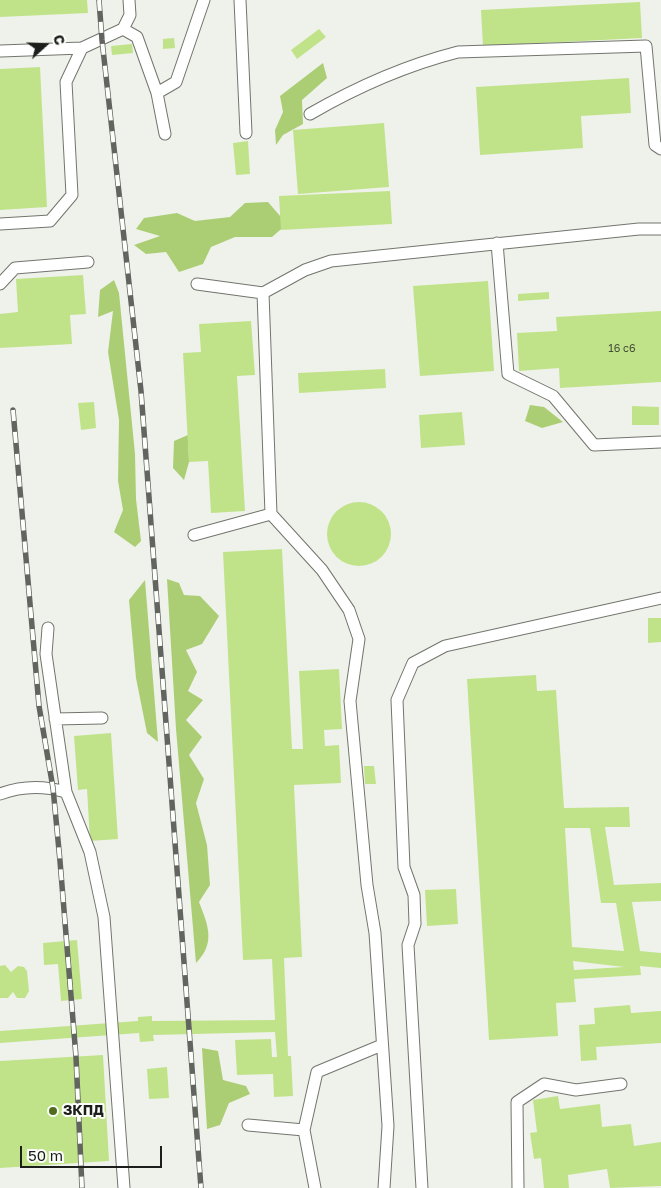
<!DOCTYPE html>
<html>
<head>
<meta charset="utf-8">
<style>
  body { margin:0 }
  #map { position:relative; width:661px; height:1188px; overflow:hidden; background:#eff2ea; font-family:"Golos Text",sans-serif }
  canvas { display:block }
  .north { position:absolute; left:20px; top:20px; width:50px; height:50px; -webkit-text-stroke:4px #fdfffa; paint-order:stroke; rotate:70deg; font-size:14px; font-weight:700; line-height:20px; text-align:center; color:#1c1e1b }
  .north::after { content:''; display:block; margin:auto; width:18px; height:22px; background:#1c1e1b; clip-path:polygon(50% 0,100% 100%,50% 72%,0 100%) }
  .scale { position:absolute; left:20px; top:1146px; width:142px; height:22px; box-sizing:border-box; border:2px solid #1c1e1b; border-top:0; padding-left:6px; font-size:15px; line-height:18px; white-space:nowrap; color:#1c1e1b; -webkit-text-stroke:4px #fdfffa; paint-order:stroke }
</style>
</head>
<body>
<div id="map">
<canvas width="661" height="1188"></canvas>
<div class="north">С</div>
<div class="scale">50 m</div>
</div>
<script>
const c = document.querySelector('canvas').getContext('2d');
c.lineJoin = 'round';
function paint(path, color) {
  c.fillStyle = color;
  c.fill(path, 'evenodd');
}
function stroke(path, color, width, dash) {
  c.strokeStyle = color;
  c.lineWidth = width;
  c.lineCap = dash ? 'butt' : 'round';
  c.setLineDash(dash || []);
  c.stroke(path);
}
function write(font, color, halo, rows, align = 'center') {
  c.font = font + ' "Golos Text",sans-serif';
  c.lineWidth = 4;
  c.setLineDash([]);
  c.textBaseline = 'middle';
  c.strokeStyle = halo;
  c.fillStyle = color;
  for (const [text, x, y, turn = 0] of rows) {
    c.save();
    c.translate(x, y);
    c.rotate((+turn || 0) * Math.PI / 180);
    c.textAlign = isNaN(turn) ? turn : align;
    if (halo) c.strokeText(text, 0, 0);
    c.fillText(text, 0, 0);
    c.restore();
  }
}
paint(new Path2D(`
  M323 63 327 78 302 100 303 124 283 135 276 145 275 130 283 112 280 96Z
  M268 202 287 224 272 237H235L211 247 203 264 179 272 166 252 146 254 134 245 160 236 136 229 144 218 177 213 195 221 230 217 245 203Z
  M114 280 119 293 135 454 136 499 141 541 135 547 114 532 123 510 118 481 119 420 108 352 113 311 98 317 100 290Z
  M530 405 544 407 563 422 542 428 525 421Z
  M188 435 189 462 184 480 173 468 174 441Z
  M167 579 179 583 184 595 200 596 219 616 202 644 186 650 197 672 188 691 203 700 186 720 202 737 189 755 204 779 196 803 207 845 210 885 199 902C208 925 216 943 196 963L176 729Z
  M145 580 158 742 147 733 136 678 129 600Z
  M202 1048 218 1051 223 1080 246 1086 250 1094 229 1103 220 1125 207 1129Z`), '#abce75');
paint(new Path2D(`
  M0 0H87L88 13 0 17Z
  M640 2 642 38 483 46 481 10Z
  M319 29 326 37 297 59 291 50Z
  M174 38 175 48 163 49V39Z
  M132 44 133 53 112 55 111 46Z
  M40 67 47 207 0 210V69Z
  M629 78 631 113 581 116 583 148 480 155 476 87Z
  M384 123 389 187 298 194 293 130Z
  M248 141 250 174 236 175 233 143Z
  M390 191 392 224 281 230 279 196Z
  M83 275 86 314 70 315 72 344 0 348V314L18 312 16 279Z
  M488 281 494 371 420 376 413 286Z
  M549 292V299L518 301V294Z
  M661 311V382L560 388 559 368 519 371 517 333 557 331 556 317Z
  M251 321 255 375 237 376 245 511 211 513 208 461 189 462 183 353 201 352 199 324Z
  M385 369 386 388 299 393 298 373Z
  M94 402 96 428 81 430 78 403Z
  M632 406 659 407V425H632Z
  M462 412 465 445 421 448 419 415Z
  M327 534a32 32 0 1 1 64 0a32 32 0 1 1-64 0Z
  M282 549 292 749H303L299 671 339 669 342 729 324 730 325 746 339 745 341 783 294 785 302 957 284 958 288 1056H291L293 1096 274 1097 273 1074 237 1075 235 1040 271 1039 272 1057H277L275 1032 153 1035 154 1041 140 1042 139 1033 0 1043V1031L138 1021V1017L152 1016V1021L275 1020 272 959 243 960 223 552Z
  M648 618H661V642L648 643Z
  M536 675 537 691 556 690 564 808 629 807 630 827H605L614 885 661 883V901L632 902 640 951 661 953V968L640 966 641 975 574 979 576 1002 556 1003 558 1036 489 1040 467 679ZM565 828H590L601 903H616L624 951 572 947ZM573 961 624 967 574 970Z
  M111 733 118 839 90 841 87 789 78 790 74 736Z
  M364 766H374L376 784H365Z
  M456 889 458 924 427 926 425 890Z
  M77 940 82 999 61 1001 58 964 44 965 43 943Z
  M5 965 11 972 18 966 24 967 27 971 29 991 25 998H17L13 992 8 998H0V966Z
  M630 1005 631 1013 661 1011V1043L596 1047 597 1060 581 1061 579 1025 595 1024 594 1008Z
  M103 1055 109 1161 0 1168V1061Z
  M167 1067 169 1098 149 1099 147 1069Z
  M558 1096 560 1109 600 1104 602 1127 631 1124 634 1146 661 1142V1186L610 1188 607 1169 568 1175 569 1188H544L541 1158 534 1159 530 1133 537 1132 533 1100Z`), '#c0e38a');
const service = new Path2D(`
  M240 0 246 133
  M123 29 137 37 157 93 165 134
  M1 51 82 48
  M157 93 176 82 204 0
  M310 114C355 88 407 65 458 52L646 46 655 145 661 149
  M0 224 50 221 72 195 66 82 82 48 123 29 130 15 129 0
  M497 243 508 374 553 396 594 445 661 442
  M0 284 15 268 88 262
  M197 284 263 293 305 270 331 261 639 229H661
  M263 293 271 514 322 570 349 610 359 639 350 701 367 885 375 933 388 1126 384 1188
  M194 535 271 514
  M48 628 46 654 66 792 90 852 104 917 124 1188
  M55 719 102 718
  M0 794C21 786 45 786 66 792
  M248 1125 304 1130
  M315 1188 304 1130 317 1072 382 1045
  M422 1188 408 945 415 924 414 895 404 867 397 700 413 663 445 646 661 598
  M518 1188 517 1102 544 1084 576 1090 621 1084`);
stroke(service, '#72756e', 13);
stroke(service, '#fff', 11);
const rail = new Path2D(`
  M99 0 102 40 141 391 201 1188
  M13 410 39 706 53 788 60 861 76 1057 82 1188`);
stroke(rail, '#61645f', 5.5);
stroke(rail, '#fdfffa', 4, [11]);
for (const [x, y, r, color] of [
  [53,1111,5,"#516c1e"]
]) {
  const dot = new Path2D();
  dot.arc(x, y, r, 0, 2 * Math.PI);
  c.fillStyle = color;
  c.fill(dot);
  stroke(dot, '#fdfffa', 2);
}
write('11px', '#454f37', null, [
  ["16 с6",622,349]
]);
write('bold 14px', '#1c1e1b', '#fdfffa', [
  ["ЗКПД",63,1111]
], 'left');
</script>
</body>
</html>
